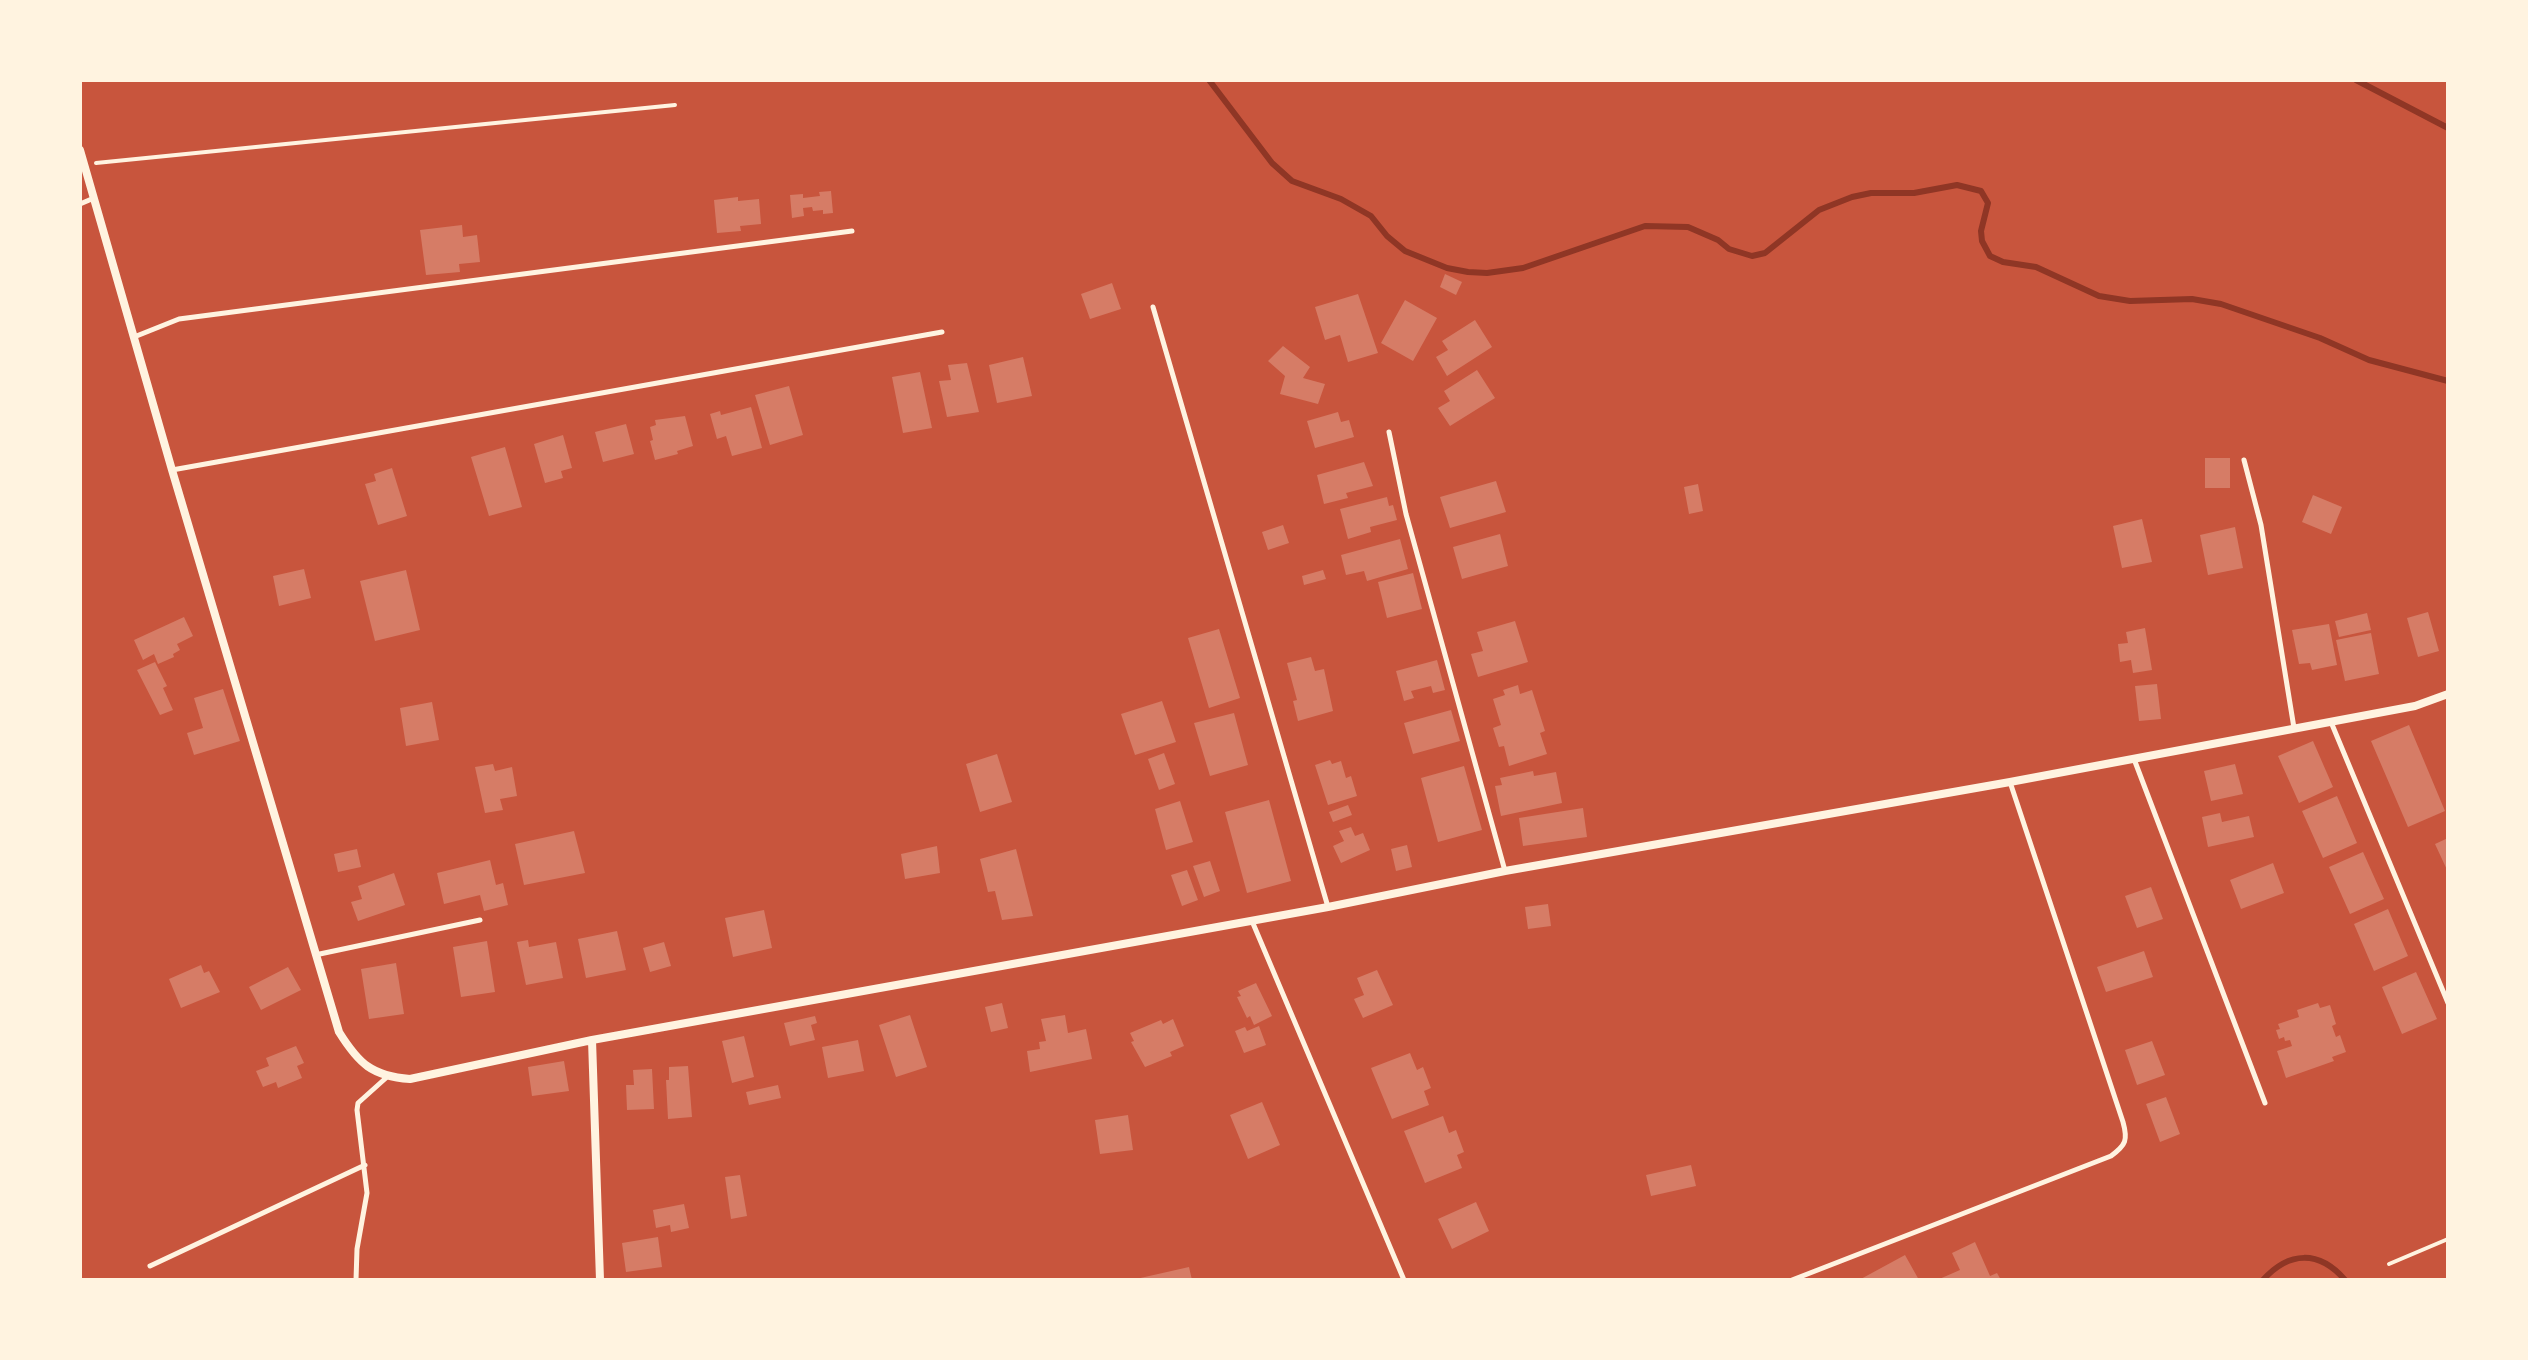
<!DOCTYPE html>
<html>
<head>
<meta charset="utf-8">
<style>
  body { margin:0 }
  #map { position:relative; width:2528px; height:1360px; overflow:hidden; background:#c8553d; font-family:Commissioner,sans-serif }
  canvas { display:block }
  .frame { position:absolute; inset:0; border:82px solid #fff3e0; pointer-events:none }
</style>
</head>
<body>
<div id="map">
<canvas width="2528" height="1360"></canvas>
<div class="frame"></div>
</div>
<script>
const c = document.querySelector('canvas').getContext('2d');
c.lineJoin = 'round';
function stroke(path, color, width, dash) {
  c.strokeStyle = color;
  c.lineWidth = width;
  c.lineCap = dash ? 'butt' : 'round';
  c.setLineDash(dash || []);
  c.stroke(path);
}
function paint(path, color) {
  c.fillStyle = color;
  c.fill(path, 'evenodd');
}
stroke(new Path2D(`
  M1209 80 1272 163 1292 181 1341 199 1371 216 1387 236 1405 251 1447 268 1468 272 1487 273 1523 268 1645 226 1688 227 1718 240 1729 249 1752 256 1765 253 1819 210 1852 197 1871 193H1914L1957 185 1981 191 1988 203 1981 231 1982 241 1990 256 2003 262 2036 267 2099 296 2130 301 2192 299 2221 304 2320 338 2369 360 2448 381
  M2356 80 2448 128
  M2263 1280C2289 1251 2319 1250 2345 1280`), '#8f3625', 6);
paint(new Path2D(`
  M831 191 833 213 823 214V210L813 211 812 207 803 208 804 216 792 218 790 195 803 194V198L820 196 819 192Z
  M738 197V201L759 199 761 224 740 226 741 231 717 233 714 200Z
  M462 225 463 237 477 235 480 262 459 264 460 272 426 275 420 230Z
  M1445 274 1462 282 1456 295 1440 287Z
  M1112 283 1121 309 1090 319 1081 294Z
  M1358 294 1378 353 1348 362 1340 335 1325 340 1315 307Z
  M1405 300 1437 318 1413 361 1381 343Z
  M1475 320 1492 347 1447 376 1436 357 1448 350 1442 341Z
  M1283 346 1310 367 1303 378 1325 384 1318 404 1280 394 1285 376 1268 361Z
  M1023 357 1032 396 997 403 989 365Z
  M967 363 979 412 947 417 939 381 951 380 948 365Z
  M1477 370 1495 398 1450 426 1438 408 1450 401 1444 391Z
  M920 372 932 428 903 433 892 377Z
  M789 386 803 435 770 445 755 395Z
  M751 407 762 448 732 456 726 436 717 439 710 414 720 411 721 415Z
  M1338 412 1341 422 1349 420 1354 437 1315 448 1307 421Z
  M685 416 693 446 677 451 678 454 655 460 650 441 653 440 650 427 656 425 655 420Z
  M626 424 634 454 603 462 595 432Z
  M563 435 572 468 561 471 563 478 545 483 534 444Z
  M505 447 522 507 489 516 471 457Z
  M2205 458H2230V488H2205Z
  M1364 462 1373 486 1346 493 1348 498 1324 504 1317 475Z
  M392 468 407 516 378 525 365 484 376 481 374 474Z
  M1496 481 1506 512 1450 528 1440 497Z
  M1698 484 1703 511 1689 514 1684 487Z
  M2313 495 2342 507 2331 534 2302 522Z
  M1387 497 1389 506 1393 505 1397 520 1370 527 1371 532 1348 539 1340 509Z
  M2142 519 2152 562 2122 568 2113 526Z
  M1283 525 1289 543 1268 550 1262 532Z
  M2235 527 2243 568 2208 575 2200 535Z
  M1500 534 1508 566 1462 579 1453 547Z
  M1400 539 1408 569 1367 581 1364 571 1346 575 1341 555Z
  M304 569 311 598 279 606 273 576Z
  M406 570 420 630 375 641 360 581Z
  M1323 570 1326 579 1304 585 1302 576Z
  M1413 573 1422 609 1387 618 1378 582Z
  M2428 612 2439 651 2418 657 2407 618Z
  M2367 613 2371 630 2339 637 2335 621Z
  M184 617 193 636 177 644 180 650 173 654 174 657 158 664 154 654 143 660 134 640Z
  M1515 621 1528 662 1478 677 1471 654 1483 651 1477 632Z
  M2329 624 2337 665 2312 670 2310 663 2299 664 2292 630Z
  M2145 628 2152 670 2133 673 2131 660 2120 662 2118 644 2128 643 2126 632Z
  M1219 629 1240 698 1209 708 1188 638Z
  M2371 633 2379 674 2345 681 2336 640Z
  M1311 657 1315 671 1324 669 1333 711 1298 721 1293 701 1297 700 1287 663Z
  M1437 660 1445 690 1433 693 1431 686 1411 691 1414 698 1404 701 1396 671Z
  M155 662 167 686 163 688 173 710 160 715 137 670Z
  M2157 684 2161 719 2139 721 2135 686Z
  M1518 685 1520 694 1532 690 1545 731 1540 733 1547 754 1509 766 1504 746 1499 747 1493 728 1501 725 1493 699 1505 695 1503 690Z
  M223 689 240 741 194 755 187 733 203 728 194 698Z
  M1162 701 1176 742 1135 755 1121 714Z
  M432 702 439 740 406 746 400 708Z
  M1451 710 1460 741 1413 754 1404 723Z
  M1234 713 1248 765 1210 776 1194 723Z
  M2409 725 2445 811 2408 827 2371 741Z
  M2313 741 2333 787 2299 803 2278 756Z
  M1164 753 1175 784 1159 790 1148 759Z
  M997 754 1012 802 980 812 966 764Z
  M1330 760 1332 764 1341 761 1346 778 1351 776 1357 796 1328 805 1315 765Z
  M493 764 495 771 512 767 517 796 500 799 503 810 485 813 475 767Z
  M2235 764 2243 794 2211 801 2204 771Z
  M1464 766 1482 830 1438 842 1421 778Z
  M1533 771 1534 776 1556 772 1562 803 1501 816 1495 786 1502 785 1500 778Z
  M2337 796 2357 843 2323 858 2302 811Z
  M1269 800 1291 881 1247 893 1225 812Z
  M1180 801 1193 842 1166 850 1155 809Z
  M1348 805 1352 815 1333 822 1329 812Z
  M1583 808 1587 837 1523 846 1519 818Z
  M2220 813 2222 822 2249 816 2254 837 2208 847 2202 817Z
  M1351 827 1355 836 1363 833 1370 850 1341 863 1333 846 1344 841 1339 831Z
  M574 831 585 873 524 885 515 844Z
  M2448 838V872L2435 844Z
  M1407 845 1412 867 1396 871 1391 849Z
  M937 846 940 873 905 879 901 854Z
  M357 849 361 867 338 872 334 854Z
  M1016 849 1033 916 1002 920 995 891 988 892 980 859Z
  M2363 852 2384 899 2350 914 2329 867Z
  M490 860 496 885 503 883 508 905 484 911 480 895 444 904 437 873Z
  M1210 861 1220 891 1204 897 1193 866Z
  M2273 863 2284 893 2241 909 2230 880Z
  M1187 870 1198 900 1182 906 1171 875Z
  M394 873 405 905 358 921 351 902 362 899 358 886Z
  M2151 887 2163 919 2137 928 2125 896Z
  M1548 904 1551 926 1528 929 1525 907Z
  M2388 909 2408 956 2374 971 2354 924Z
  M764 910 772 948 733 957 725 918Z
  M617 931 626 970 586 978 578 939Z
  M528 940 529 947 556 942 563 978 526 985 517 942Z
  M487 941 495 992 461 997 453 947Z
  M664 942 671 966 650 972 643 948Z
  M2144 951 2153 977 2106 992 2097 967Z
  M396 963 404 1014 369 1019 361 969Z
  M201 965 204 973 209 971 220 992 181 1008 169 979Z
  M288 967 301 990 261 1010 249 987Z
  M1377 970 1393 1005 1363 1018 1354 999 1364 995 1357 978Z
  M2416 972 2437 1019 2402 1034 2382 987Z
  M1256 983 1272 1016 1254 1025 1250 1016 1247 1018 1237 997 1241 996 1238 991Z
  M1002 1003 1008 1028 991 1032 985 1007Z
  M2318 1003 2320 1008 2330 1005 2336 1024 2332 1026 2336 1037 2340 1035 2346 1052 2332 1057 2334 1061 2286 1078 2277 1051 2292 1046 2290 1040 2285 1041 2284 1037 2279 1039 2276 1030 2280 1029 2278 1024 2299 1017 2297 1010Z
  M910 1015 927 1067 896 1077 879 1025Z
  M1065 1015 1068 1033 1086 1029 1092 1059 1030 1072 1027 1051 1040 1049 1039 1042 1046 1041 1041 1019Z
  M815 1016 817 1023 811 1025 815 1040 790 1046 784 1023Z
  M1173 1019 1184 1046 1170 1052 1172 1056 1145 1067 1131 1042 1134 1041 1130 1033 1161 1020 1163 1024Z
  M1259 1026 1266 1045 1244 1053 1235 1031 1245 1027 1247 1031Z
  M744 1036 754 1077 732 1083 722 1041Z
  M858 1040 864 1071 828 1078 822 1047Z
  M2152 1041 2165 1075 2137 1085 2125 1050Z
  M296 1046 304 1063 297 1066 302 1078 278 1088 276 1082 263 1087 256 1071 269 1066 266 1058Z
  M1410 1053 1417 1070 1423 1067 1431 1088 1424 1091 1429 1105 1392 1119 1371 1068Z
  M564 1061 569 1091 532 1096 528 1067Z
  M688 1066 692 1117 668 1119 666 1080H669V1067Z
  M652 1069 654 1109 627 1110 626 1085H634L633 1070Z
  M778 1085 781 1098 749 1105 746 1092Z
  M2166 1097 2180 1134 2160 1142 2146 1104Z
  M1262 1102 1280 1145 1248 1159 1230 1115Z
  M1128 1115 1133 1150 1100 1154 1095 1120Z
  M1443 1116 1449 1133 1456 1130 1464 1152 1457 1155 1462 1168 1425 1183 1404 1131Z
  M1691 1165 1696 1186 1651 1196 1646 1175Z
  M740 1175 747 1216 731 1219 725 1177Z
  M1476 1202 1489 1231 1452 1249 1438 1219Z
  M684 1204 689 1228 671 1232 670 1225 656 1228 653 1210Z
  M658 1237 662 1267 626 1272 622 1243Z
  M1975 1242 1990 1276 1997 1273 2001 1280H1937L1960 1270 1952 1253Z
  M1905 1255 1919 1280H1859Z
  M1189 1267 1192 1280H1136V1279Z`), '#d67c66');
stroke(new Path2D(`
  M96 163 675 105
  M2389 1264 2448 1239`), '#fff3e0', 4);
stroke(new Path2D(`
  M80 204 94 198
  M1153 307 1328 907
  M134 337 179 319 852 231
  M1389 432 1406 514 1505 871
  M2244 460 2261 525 2294 728
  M172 470 942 332
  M2331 722 2448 1003
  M2134 759 2265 1103
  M1252 921 1404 1280
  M315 955 480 920
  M150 1266 365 1165
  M356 1280 357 1249 367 1193 357 1110 358 1103 387 1077
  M1792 1280 2111 1156C2126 1145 2128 1140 2123 1122L2010 782`), '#fff3e0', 5);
stroke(new Path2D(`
  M80 150 172 470 339 1032C359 1064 372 1076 410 1079L592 1040 1328 907 1505 871 2010 782 2415 706 2448 694
  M592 1040 600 1280`), '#fff3e0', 8);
</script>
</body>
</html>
